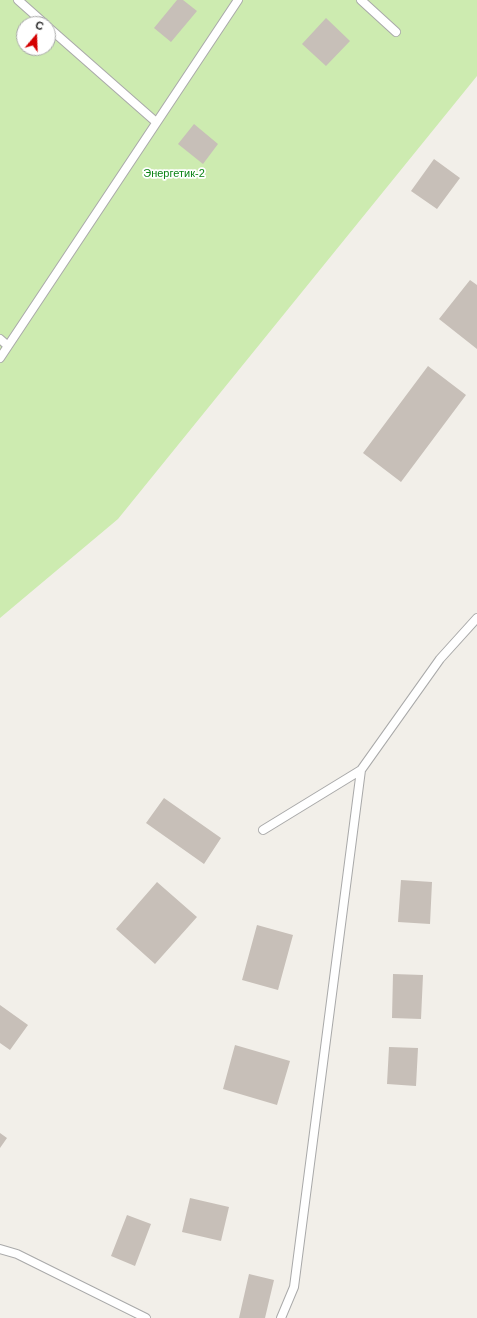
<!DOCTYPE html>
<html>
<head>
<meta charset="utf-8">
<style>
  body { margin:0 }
  #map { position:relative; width:477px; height:1318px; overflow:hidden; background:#f2efe9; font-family:Helvetica,sans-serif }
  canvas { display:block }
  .north { position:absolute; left:16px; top:16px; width:40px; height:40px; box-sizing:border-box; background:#fff; border:1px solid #a7a7a7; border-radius:50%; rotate:19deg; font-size:11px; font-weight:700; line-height:16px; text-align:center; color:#222 }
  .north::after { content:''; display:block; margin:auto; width:14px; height:18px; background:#d40000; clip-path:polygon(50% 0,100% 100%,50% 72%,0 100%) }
</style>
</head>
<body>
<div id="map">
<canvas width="477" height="1318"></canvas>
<div class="north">С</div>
</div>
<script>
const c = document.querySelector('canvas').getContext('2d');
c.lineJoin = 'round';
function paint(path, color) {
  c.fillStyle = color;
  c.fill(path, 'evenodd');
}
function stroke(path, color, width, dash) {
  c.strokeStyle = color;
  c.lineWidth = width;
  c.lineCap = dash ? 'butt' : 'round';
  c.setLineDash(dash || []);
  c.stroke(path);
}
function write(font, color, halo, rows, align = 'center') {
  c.font = font + ' Helvetica,sans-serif';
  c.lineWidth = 3.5;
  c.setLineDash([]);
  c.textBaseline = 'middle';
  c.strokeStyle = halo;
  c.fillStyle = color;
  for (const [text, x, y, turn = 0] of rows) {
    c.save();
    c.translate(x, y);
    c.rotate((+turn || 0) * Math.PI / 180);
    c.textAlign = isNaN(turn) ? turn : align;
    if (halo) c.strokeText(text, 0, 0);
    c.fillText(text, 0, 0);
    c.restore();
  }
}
paint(new Path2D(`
  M0 0H477V76L118 519 0 618ZM24 24H48V48H24Z`), '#cdebb0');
paint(new Path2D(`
  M177 0H183L197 11 171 42 154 28Z
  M326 18 350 41 326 66 302 44Z
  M194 124 218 144 203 164 178 144Z
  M434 159 460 178 437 209 411 191Z
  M470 280 477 285V349L439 319Z
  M428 366 466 395 401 482 363 453Z
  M164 798 221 838 204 864 146 823Z
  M401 880 432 882 430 924 398 922Z
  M157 882 197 917 155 964 116 929Z
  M257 925 293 935 278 990 242 980Z
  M393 974 423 975 421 1019 392 1018Z
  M0 1005 28 1025 10 1050 0 1043Z
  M235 1045 290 1061 277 1105 223 1089Z
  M389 1047 418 1048 416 1086 387 1084Z
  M0 1133 7 1138 0 1148Z
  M190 1198 229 1207 221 1241 182 1232Z
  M127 1215 151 1224 135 1266 111 1256Z
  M249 1274 274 1280 265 1318H239Z`), '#c7bfb8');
const service = new Path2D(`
  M18 0 45 24
  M361 0 396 32
  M48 27 156 122
  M0 339 8 346
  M0 358 238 0
  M263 830 361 770
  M0 1249 17 1254 146 1318
  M281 1318 294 1287 361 770 440 659 477 618`);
stroke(service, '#a9a9a9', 10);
stroke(service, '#fff', 8);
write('11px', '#0c8416', '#fff', [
  ["Энергетик-2",174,174]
]);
</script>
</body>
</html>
